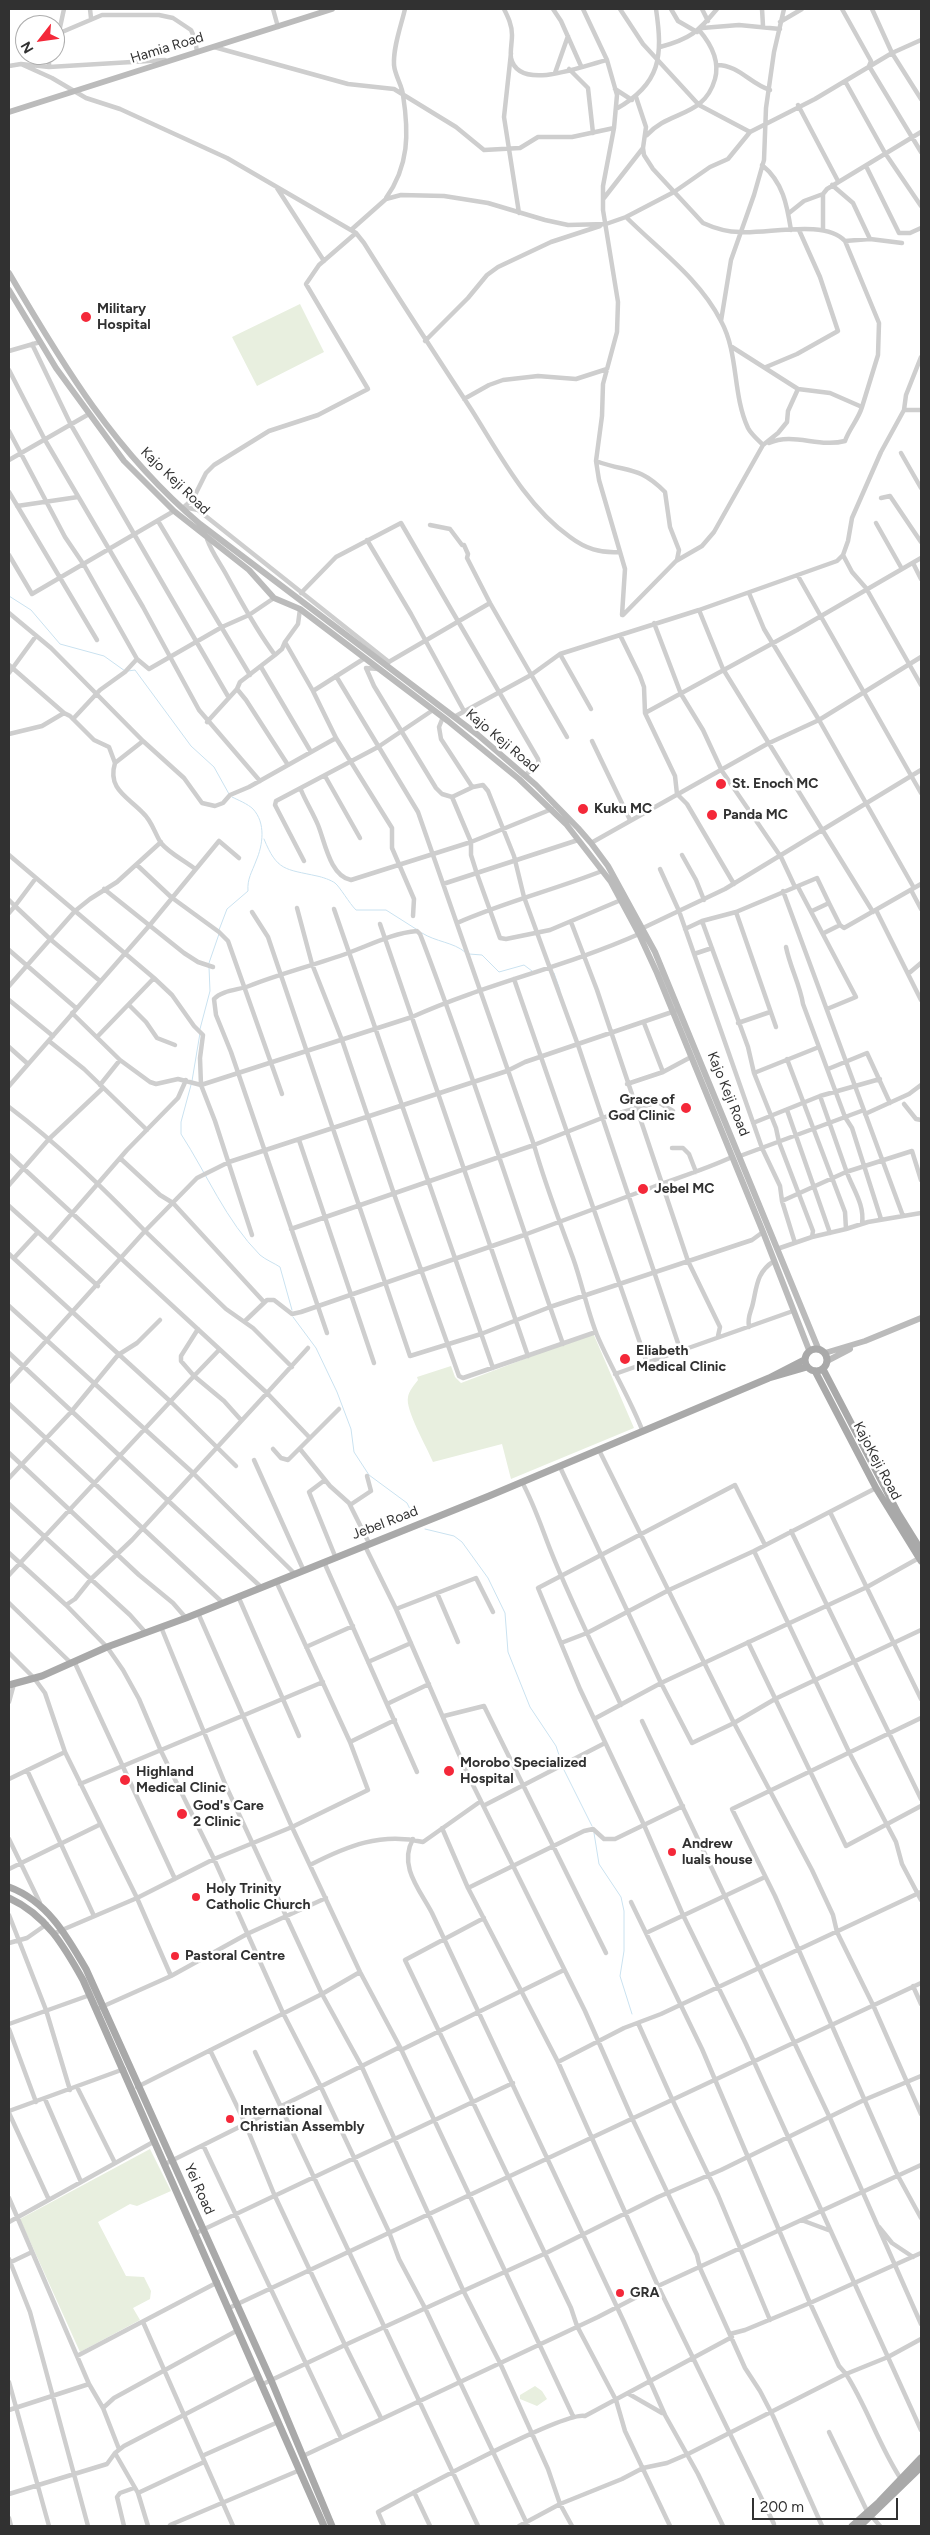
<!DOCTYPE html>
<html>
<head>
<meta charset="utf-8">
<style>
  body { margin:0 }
  #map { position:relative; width:930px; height:2535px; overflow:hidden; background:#fff; font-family:Figtree,sans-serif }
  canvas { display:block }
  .frame { position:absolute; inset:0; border:10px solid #313131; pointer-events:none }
  .north { position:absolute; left:15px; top:15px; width:50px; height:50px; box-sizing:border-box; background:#fff; border:1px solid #adadad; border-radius:50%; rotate:240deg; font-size:14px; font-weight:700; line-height:20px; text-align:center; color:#313131 }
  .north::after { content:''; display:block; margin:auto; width:18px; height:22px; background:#f42839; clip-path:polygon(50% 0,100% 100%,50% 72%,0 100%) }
  .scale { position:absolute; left:752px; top:2498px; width:146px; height:22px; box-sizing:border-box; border:2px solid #313131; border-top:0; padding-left:6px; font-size:15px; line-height:18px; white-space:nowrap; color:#313131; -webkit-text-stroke:4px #fff; paint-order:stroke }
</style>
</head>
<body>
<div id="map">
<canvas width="930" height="2535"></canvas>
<div class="frame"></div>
<div class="north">N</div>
<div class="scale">200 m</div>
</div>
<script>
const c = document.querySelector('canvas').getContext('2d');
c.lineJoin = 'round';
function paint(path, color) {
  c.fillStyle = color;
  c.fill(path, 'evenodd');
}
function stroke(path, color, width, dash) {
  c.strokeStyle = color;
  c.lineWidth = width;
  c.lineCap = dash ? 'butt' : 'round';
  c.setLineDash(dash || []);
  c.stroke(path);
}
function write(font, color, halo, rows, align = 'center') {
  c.font = font + ' Figtree,sans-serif';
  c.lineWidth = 5;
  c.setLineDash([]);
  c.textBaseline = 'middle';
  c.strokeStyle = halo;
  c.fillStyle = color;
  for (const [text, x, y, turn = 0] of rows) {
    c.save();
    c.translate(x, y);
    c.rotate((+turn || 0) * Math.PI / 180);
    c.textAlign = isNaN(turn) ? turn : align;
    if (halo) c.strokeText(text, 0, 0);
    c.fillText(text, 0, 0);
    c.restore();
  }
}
paint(new Path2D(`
  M300 304 324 352 257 386 232 337Z
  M593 1333 634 1428 511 1479 502 1444 433 1462C427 1447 405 1410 408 1397 409 1391 414 1385 418 1380L417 1377 451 1366 455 1377 461 1383Z
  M150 2149 171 2191 137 2206 130 2204 98 2222 126 2276 144 2277 151 2291 150 2299 133 2308 140 2320 80 2352 20 2219Z
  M535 2386 542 2391 547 2399 537 2406 520 2399V2395Z`), '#e8efdf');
stroke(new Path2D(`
  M9 596 31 610 60 644 104 656 125 671
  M128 671 135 670 191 746 214 767 229 794
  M264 839C277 871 285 869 317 876 322 877 331 880 335 883 340 887 349 903 356 910H386L416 929
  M219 930 227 909 248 891C247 879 252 872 256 861 263 845 266 823 253 809 248 804 238 800 232 797
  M422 933C436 942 453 942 465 952
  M469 954 482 955 499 972 524 965 532 971
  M209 963 219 934
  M554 973 560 990
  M200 1029 210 991 209 967
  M192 1081 200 1033
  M191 1085 181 1122V1134C207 1174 226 1221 260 1255 266 1260 274 1263 280 1267L292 1310
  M293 1317 316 1348 337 1392 351 1429 354 1452 369 1475 407 1503 413 1515
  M425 1529 454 1536 462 1542 488 1578 505 1613 508 1652 530 1707 556 1746 562 1764
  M563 1768 592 1826
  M594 1833 599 1864 621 1897 624 1911V1951L620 1976 632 2014`), '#cae2f0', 1);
stroke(new Path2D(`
  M90 9 91 18
  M273 9 278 27
  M504 9C508 17 512 25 512 35 512 43 510 51 511 58 519 93 584 65 607 60
  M553 9 561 21 581 66
  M583 9 607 60 617 95 614 128 603 186V210L618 302 617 332 603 384 602 416 596 461 599 480 625 569 622 615
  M620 9 643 44 699 105 750 132
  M671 9 678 21 697 32
  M702 9 708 21
  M762 9 763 26
  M842 9 871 61 869 66 921 152
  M872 9 892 53 921 99
  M780 22 802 9
  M702 28 739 25 780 29
  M59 32 64 9
  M55 35 102 15H159L173 18 191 30 195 39 197 52
  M214 47 348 84 394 89 456 127 484 150 520 148 538 137H572L614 128
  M660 47C690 39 698 32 717 9
  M511 53 504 117 519 213
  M49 55V67
  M21 64 52 78 86 98 120 109 227 158 356 233 364 243C399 299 435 354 471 409 499 453 526 506 570 537 586 549 600 553 619 552
  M717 65C739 65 750 84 770 90
  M9 66 21 64 49 67 165 60
  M569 69 588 88 593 133
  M555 73 568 36
  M845 81 885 153 921 206
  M615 89 632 100
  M636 97 646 127 643 148 644 155 653 169 703 223C714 228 728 232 740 232 768 234 825 219 845 241L879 323 878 355 862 407 830 393 798 389 788 411 787 422 778 433 763 445
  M798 105 838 181
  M616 109C661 84 663 56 656 9
  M647 135C669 110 704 118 715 79 720 61 711 44 699 30
  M762 165C783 182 787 205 791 230
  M866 166 899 233H910L921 228
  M832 185 853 203 870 239
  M277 188 324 261
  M386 198C409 166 409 133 403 95 402 85 395 76 394 65 393 47 401 26 405 9
  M604 198 643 148
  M789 213 804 201 823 194
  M351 230 386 199 401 195 444 196 488 203 545 220 568 225 606 224 626 217 674 192 710 167 728 159 750 132 815 99 892 53 921 40
  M823 230V194L827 189 921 132
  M845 241 870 239 902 243
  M721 321 731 260 754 195 764 160 766 108 774 52 784 9
  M425 341 468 298 487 275 498 267 551 242 600 226
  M32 344 71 425 229 698
  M732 347 798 389
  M9 351 40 342
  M766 367 797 354 838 331 820 277 799 230
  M9 370 45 440 143 607 199 710 260 781
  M464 399 489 385 503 380 538 376 576 379 607 369
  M904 410H921
  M9 431 65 537 84 565 137 659 149 669 222 627 249 615 274 598
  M769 443C793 432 819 448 845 441 849 429 858 420 862 407
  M901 453 921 488
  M9 460 89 414
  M596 461C628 473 638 465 665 492L670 527 679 550 677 560
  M9 492 97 640
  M881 498 890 496 921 542
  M17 506 78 497
  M184 507 193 499 206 473 214 465 269 431 318 415 368 389 306 284 319 265 356 233
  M184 507 198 510 389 662
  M158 521 250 675
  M876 523 902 569
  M430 525 450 529 462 545H464L468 554 467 558 490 603 567 737
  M207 539C212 553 220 563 227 576 242 603 256 630 275 655L240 682 237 689 207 722
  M367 540 411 614 464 711
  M9 555 32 594 174 511
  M843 555 852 572 866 588 921 685
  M913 563 921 579
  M798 576 921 793
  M301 593 336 557 401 523 538 759 539 764 525 775
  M749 593 764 629 819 720 914 888
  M300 609 298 624 285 642 313 691
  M699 610 723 669 873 912
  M9 613 51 648 143 741
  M623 615 676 561 702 546 714 532 763 445C758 440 751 434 748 428 732 393 739 354 721 321 699 278 659 250 626 217
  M654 623 681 694 703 730 722 771 781 857 795 887
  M620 635 640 676 644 687 645 713 675 776 677 794 687 804 734 884
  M560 654 591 709
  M275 655 282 649 285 642
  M387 663 490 603
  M9 665 64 713 70 716 94 740 109 747 115 763C107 789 128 797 143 813 152 821 155 834 161 843 169 853 185 861 195 869
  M261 667 311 752
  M378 669 366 668 374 686 436 788 442 794 452 797 471 842V855L477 874 500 938 506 939 550 930 621 900
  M9 673 36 636
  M336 676 418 812 534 1145C545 1184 559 1220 573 1258 582 1283 587 1310 597 1335 611 1368 630 1398 643 1432
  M237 689 246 700 288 765
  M645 713 797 630 921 558
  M443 717 439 727 441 739 471 785 473 787 483 785 488 791 514 856 524 897 578 1045 681 1352
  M454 717 531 675 560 654 699 610 837 561 843 555 848 541 852 518 881 452 904 410 906 395 921 357
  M73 719 100 690 125 672 137 659
  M9 734 42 726 64 713
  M336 738 392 828V848L414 899 413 916
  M592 741 630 820
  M115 763 143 741 184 778 202 803 215 806 223 803 230 795 249 787 336 738 313 691 365 658
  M325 776 360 838
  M301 790C306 802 313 813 318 825 325 842 330 876 351 880L471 842 552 809
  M452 797 473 787
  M591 843 767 744 819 720 921 657
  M9 855 154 978 172 995 194 1026 203 1035 200 1058 201 1085 215 1121 252 1235
  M682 855 696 880 704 900
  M304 861 275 805 276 801 378 747 433 710
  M137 865 171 897 219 932 228 941 282 1094
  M660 869 679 911 762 1148 780 1186 782 1201 795 1243
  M443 884 578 840
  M798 887 856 997 827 1009
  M104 889 184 953 198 962 213 967
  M911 890 921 909
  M783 891 903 1216
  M9 900 15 906 36 878
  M297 908 312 964 342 1040 394 1194 459 1376 463 1378 596 1332
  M334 909 493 1368
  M876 910 908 974 921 963
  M812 911 829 903 840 925
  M252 912 268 937 410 1356 481 1334 550 1307 752 1240 763 1232
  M736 912 776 1027
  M9 913 15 906 50 939 100 981
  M702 921 748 1047 754 1073 776 1128 779 1142 813 1231 812 1237
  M571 922 597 990 688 1261 720 1327 718 1336
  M457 923C504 902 554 890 602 871
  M380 924 528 1356
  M643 928 725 889 921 770
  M685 929 702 921 736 912 817 878 829 903
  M824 933 840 925 844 928 921 884
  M786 947C790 967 800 985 803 1004L845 1117 852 1128 881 1219
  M9 950 76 1008
  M694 954 712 948
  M908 974 921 1000
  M514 979 647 1363
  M9 986 75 911 90 899 117 882 161 842
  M9 1000 53 1036
  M129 1005 146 1022 157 1038 175 1045
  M72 1013 120 1060 150 1082 156 1084 178 1079 201 1085 412 1017C485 984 565 967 639 934
  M644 1023 663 1072
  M738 1023 770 1012
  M97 1037 154 978
  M49 1041 84 1069 147 1130
  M9 1047 28 1064
  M787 1059 845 1212 846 1229
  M828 1069 867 1053 890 1103
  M754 1073 819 1047
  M627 1084 663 1072 691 1057
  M100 1085 120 1060
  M9 1086 149 926 219 841 239 858
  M820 1096C829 1121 837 1145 846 1170 852 1188 865 1204 862 1224
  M904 1104 916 1119 921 1120
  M9 1107C58 1144 102 1187 145 1231L197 1178 229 1162 507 1071 525 1062 675 1011
  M787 1110 830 1233
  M865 1114 909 1094 921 1085
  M753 1123 820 1096 880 1079
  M299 1140 374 1363
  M672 1148H683L689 1154 696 1172
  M9 1155 267 1393 132 1540 91 1579 75 1599 66 1605
  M740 1156 864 1110
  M121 1159 160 1195 173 1203 264 1302
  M9 1185 49 1139 103 1088
  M782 1201 846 1172 912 1151 921 1180
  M9 1206 98 1286
  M291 1229 534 1145 602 1118 658 1102 673 1111
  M48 1241 127 1150 178 1098 186 1080
  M777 1249 812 1237 846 1229 868 1222 921 1213
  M9 1254 171 1402 236 1466
  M14 1258 38 1232
  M9 1306 192 1472 294 1573
  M245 1321 267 1300H274L292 1314 301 1312 524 1235C567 1219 610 1203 653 1187 680 1177 706 1169 732 1157
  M749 1327C747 1316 751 1313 753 1303 757 1285 757 1272 774 1261
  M198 1329 181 1356V1361L194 1376 219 1350
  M327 1333 231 1052 216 1015 214 999C222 990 239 990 249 986 282 973 315 965 348 953 370 945 393 933 417 931L420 934C472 1069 515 1208 563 1344
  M308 1348 267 1393 310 1438
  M9 1353 261 1587
  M615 1374 793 1311
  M9 1382 145 1231 226 1309 253 1328 292 1367
  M9 1404 223 1603
  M273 1449 281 1458 288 1460 339 1409
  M300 1449 330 1486 349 1503 369 1543
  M599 1450 734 1723 812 1870 833 1915 837 1932 873 2005 921 2114
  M9 1453 139 1575 173 1603 186 1618
  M254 1460 303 1569
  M560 1467 661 1683 692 1743 734 1723 775 1699 921 1630
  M9 1478 71 1412 118 1355 137 1343 160 1320
  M325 1480 309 1492 335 1556
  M522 1482C534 1504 541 1526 550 1549 571 1602 597 1654 621 1705
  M9 1504 130 1615 146 1633
  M350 1505 371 1491 367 1476
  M830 1512 921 1699
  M791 1531 921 1799
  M765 1545 735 1485 538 1588 580 1689 644 1825 683 1915 746 2044 921 2430
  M365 1546 396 1609 468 1775 585 2011 632 2118 697 2255 700 2268 745 2368 760 2391 773 2416 822 2526
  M754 1551 850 1754 896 1842 902 1864 921 1900
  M9 1553 66 1605 107 1647 123 1670 139 1699 161 1751 214 1859 283 2013 320 2085 389 2232 399 2259 425 2308 528 2526
  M324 1562 417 1772
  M9 1575 194 1376 224 1401 241 1420
  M437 1593 458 1642
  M238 1596 299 1736
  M9 1603 71 1663
  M396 1609 476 1578 493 1612
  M198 1613 292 1827 360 1972 400 2047 573 2416
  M161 1627 226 1786 322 1994 361 2065 463 2290 500 2363 548 2469 560 2504 572 2526
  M748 1642 846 1846 921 1806
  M561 1643 587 1633 669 1590 754 1551 876 1488
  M306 1647 353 1626
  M9 1653 34 1678 45 1693 65 1752 137 1898 171 1976
  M74 1661 175 1879
  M368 1662 411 1643
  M9 1702 14 1684
  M387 1704 429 1684
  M444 1716 484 1706 606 1953
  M921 1718 732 1809 775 1896 898 2176 921 2218
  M594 1719 661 1683 867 1587 919 1558
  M642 1721 830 2118 921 2324
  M350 1742 395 1720
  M27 1770 94 1916
  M9 1779 65 1752
  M80 1784 323 1682
  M485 1805 605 1743
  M442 1828 468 1888 558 2062 658 2286 774 2524
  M9 1839 40 1903
  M413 1839C398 1866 420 1890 432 1913L624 2322 665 2415 698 2474 723 2526
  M310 1865C347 1846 381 1832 423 1842L481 1801
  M9 1869 99 1825
  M468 1888 584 1831 593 1829 604 1839H615L683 1806
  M631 1902 702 2049 810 2303 745 2330 730 2334
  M9 1915 46 2010 70 2090
  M484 1918 405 1960 571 2308 577 2326 616 2400 625 2431 670 2526
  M55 1933 137 1898 214 1859 292 1827 368 1790 350 1742 276 1581
  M646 1933 765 1877
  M9 1943 27 1938 47 1924
  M913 1986 921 2004
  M97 2009 171 1976 247 1934 326 1898
  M638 2023 672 2099 718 2195 770 2320
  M9 2024 90 1995
  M9 2029 36 2102
  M210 2050 245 2123 274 2194 345 2345 544 2254 658 2197 721 2170 864 2100 921 2076
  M401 2050 564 1970
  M255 2052 478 2526
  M558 2062 624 2028 661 2014 921 1892
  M77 2087 115 2163
  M137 2087 322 1994 360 1972
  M45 2099 81 2182
  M9 2111 124 2069
  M9 2113 49 2200
  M203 2145 341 2438
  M165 2164 400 2047
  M9 2198 89 2384 103 2408
  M804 2221 831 2231
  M9 2222 155 2141
  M879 2227 892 2243 913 2257
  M196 2233 513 2083
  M921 2253 810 2303 839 2366 846 2374 888 2357 921 2339
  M9 2259 30 2312 88 2526
  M9 2263 32 2252
  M229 2308 921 1983
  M143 2322 233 2526
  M77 2356 218 2282
  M9 2382 49 2526
  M263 2384 345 2345 381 2418
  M629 2394 662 2413
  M9 2410 89 2384
  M829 2432 867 2511
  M119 2449 103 2408 114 2398 238 2330
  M115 2453 138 2493 148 2526
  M202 2456 278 2422
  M303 2456 598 2317 658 2286 921 2165
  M414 2492 430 2526
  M138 2493 204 2462
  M9 2494 107 2464 115 2453 124 2446 259 2376
  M9 2518 11 2526
  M874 2519 880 2526
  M170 2525 300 2470
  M124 2526 117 2497 120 2493 134 2488
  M384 2526 378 2512C407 2496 565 2410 585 2416L732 2337
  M519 2526 560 2504 622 2479 643 2468 667 2463 688 2454 846 2374C867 2407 878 2443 899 2476`), '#cecece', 4.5);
stroke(new Path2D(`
  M9 112 332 9
  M9 273C64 367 115 452 200 524L478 735 536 785 578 828 591 843 608 866 655 952 818 1348
  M9 290 56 368 124 461 174 511 249 570 274 598 300 609 448 721 519 779 566 824 611 882 639 934 657 973 763 1232 809 1350
  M825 1353 865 1341 921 1318
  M827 1361 850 1349`), '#bbb', 6);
stroke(new Path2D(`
  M805 1360a11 11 0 1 1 22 0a11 11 0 1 1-22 0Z
  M804 1360 769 1378 807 1367
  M823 1369 898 1513 921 1550
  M815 1371 876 1488 921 1561
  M9 1685 42 1676 107 1647 186 1618 489 1496 769 1378
  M9 1887C47 1901 67 1936 86 1969L271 2380 332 2526
  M9 1898C46 1915 64 1946 83 1980L324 2526
  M852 2526 879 2502 921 2458
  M860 2526 921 2467`), '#a9a9a9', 7);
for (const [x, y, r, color] of [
  [86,317,6,"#f42839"],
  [721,784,6,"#f42839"],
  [583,809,6,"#f42839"],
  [712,815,6,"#f42839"],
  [686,1108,6,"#f42839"],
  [643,1189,6,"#f42839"],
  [625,1359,6,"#f42839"],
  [449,1771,6,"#f42839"],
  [125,1780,6,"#f42839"],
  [182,1814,6,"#f42839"],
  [672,1852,5,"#f42839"],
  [196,1897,5,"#f42839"],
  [175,1956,5,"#f42839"],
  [230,2119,5,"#f42839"],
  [620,2293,5,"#f42839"]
]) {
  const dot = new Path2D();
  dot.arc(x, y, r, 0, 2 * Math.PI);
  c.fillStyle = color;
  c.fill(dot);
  stroke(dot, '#fff', 2);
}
write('14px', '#313131', '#fff', [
  ["Hamia Road",167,48,-17],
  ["Kajo Keji Road",175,481,44],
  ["Kajo Keji Road",502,741,40],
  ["Kajo Keji Road",728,1094,68],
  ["KajoKeji Road",877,1461,62],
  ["Jebel Road",385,1523,-21],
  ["Yei Road",199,2189,66]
]);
write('bold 14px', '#313131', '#fff', [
  ["Military",97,309],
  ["Hospital",97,325],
  ["St. Enoch MC",732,784],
  ["Kuku MC",594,809],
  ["Panda MC",723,815],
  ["Grace of",675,1100,"right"],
  ["God Clinic",675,1116,"right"],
  ["Jebel MC",654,1189],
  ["Eliabeth",636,1351],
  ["Medical Clinic",636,1367],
  ["Morobo Specialized",460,1763],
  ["Hospital",460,1779],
  ["Highland",136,1772],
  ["Medical Clinic",136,1788],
  ["God's Care",193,1806],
  ["2 Clinic",193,1822],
  ["Andrew",682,1844],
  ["luals house",682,1860],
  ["Holy Trinity",206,1889],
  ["Catholic Church",206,1905],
  ["Pastoral Centre",185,1956],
  ["International",240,2111],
  ["Christian Assembly",240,2127],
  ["GRA",630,2293]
], 'left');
</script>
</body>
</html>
